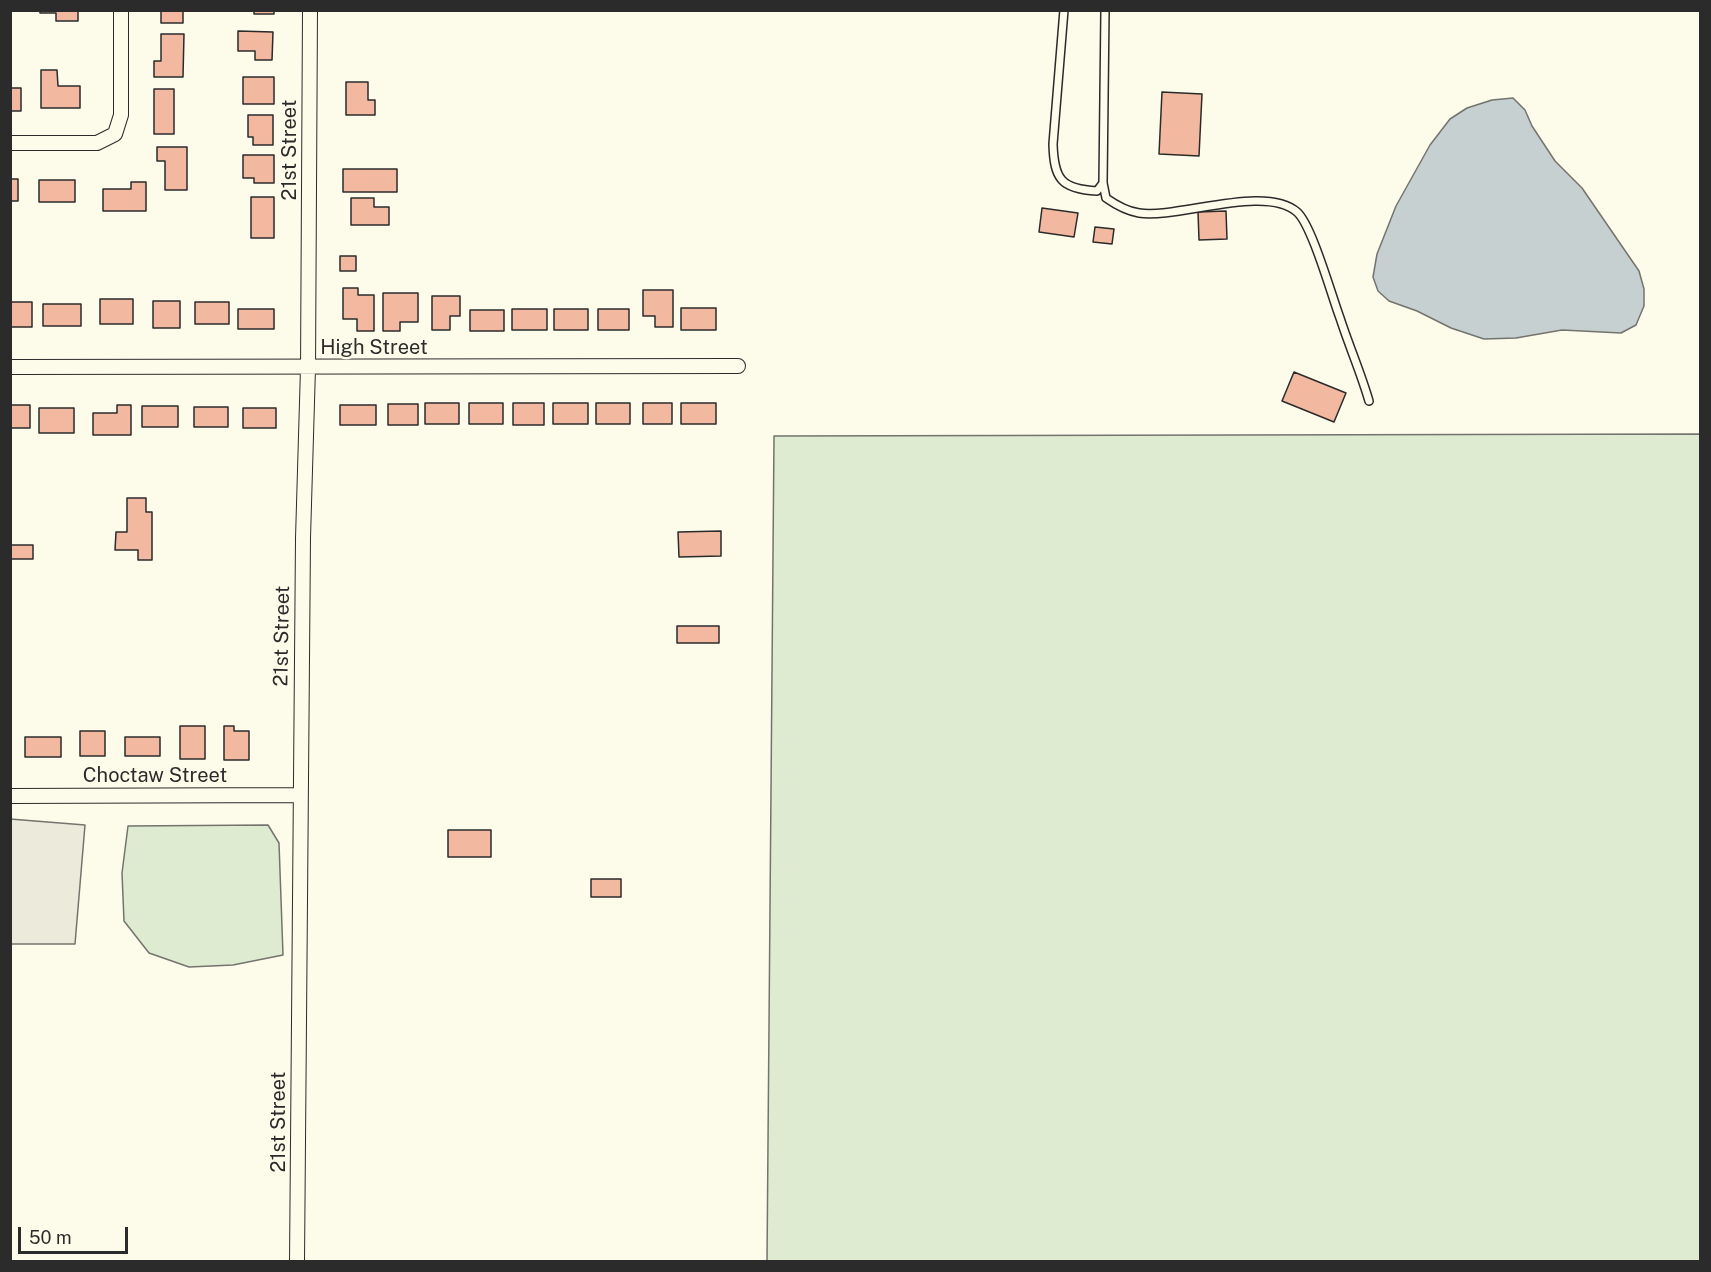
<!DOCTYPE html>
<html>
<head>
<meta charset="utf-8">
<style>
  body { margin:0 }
  #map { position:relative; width:1711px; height:1272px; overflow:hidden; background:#fdfbea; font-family:"Public Sans",sans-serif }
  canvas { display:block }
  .frame { position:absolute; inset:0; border:12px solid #2b2b2b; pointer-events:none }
  .scale { position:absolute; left:18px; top:1227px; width:110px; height:27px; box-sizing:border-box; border:3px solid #2b2b2b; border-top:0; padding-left:8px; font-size:18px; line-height:21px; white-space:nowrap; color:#2b2b2b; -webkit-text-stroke:4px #fdfbea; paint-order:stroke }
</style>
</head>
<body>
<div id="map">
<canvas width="1711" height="1272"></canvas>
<div class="frame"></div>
<div class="scale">50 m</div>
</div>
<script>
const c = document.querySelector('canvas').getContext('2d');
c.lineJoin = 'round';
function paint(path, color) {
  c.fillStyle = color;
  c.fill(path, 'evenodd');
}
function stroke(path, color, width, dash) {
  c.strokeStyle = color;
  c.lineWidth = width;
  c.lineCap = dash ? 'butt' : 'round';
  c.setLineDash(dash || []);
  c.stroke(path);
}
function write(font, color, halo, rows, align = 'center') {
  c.font = font + ' "Public Sans",sans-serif';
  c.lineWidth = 4.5;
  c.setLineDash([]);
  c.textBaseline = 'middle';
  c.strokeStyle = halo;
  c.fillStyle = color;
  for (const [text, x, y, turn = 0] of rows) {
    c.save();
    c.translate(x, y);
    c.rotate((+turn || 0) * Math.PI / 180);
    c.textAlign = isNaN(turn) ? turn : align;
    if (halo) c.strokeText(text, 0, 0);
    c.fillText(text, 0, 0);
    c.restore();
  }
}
const green = new Path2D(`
  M1700 434V1261H767L774 436Z
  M268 825 279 843 283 955 233 965 189 967 149 953 124 921 122 873 128 826Z`);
paint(green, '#deebd1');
stroke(green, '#74746e', 1.5);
const parking = new Path2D(`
  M10 819 85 825 75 944H11Z`);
paint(parking, '#eceadb');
stroke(parking, '#74746e', 1.5);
const water = new Path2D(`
  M1513 98 1525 110 1532 126 1555 161 1582 188 1639 271 1644 289V306L1636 325 1621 333 1562 330 1516 338 1484 339 1451 328 1417 311 1389 301 1378 291 1373 277 1377 254 1396 206 1430 145 1450 119 1467 108 1492 100Z`);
paint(water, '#c7d0d0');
stroke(water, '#74746e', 1.5);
const building = new Path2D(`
  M40 10H78V21H56V13H40Z
  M161 10H183V23H161Z
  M254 10H274V14H254Z
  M238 31 273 32 272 60H255V51H238Z
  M161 34H184L183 77H154V61H161Z
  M41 70H57L58 86H80V108H41Z
  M243 77H274V104H243Z
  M346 82H368V100H375V115H346Z
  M10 88H21V111H10Z
  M154 89H174V134H154Z
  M1162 92 1202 94 1199 156 1159 154Z
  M248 115H273V145H253V137H248Z
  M157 147H187V190H165V161H157Z
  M243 155H274V183H254V178H243Z
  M343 169H397V192H343Z
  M10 179H18V201H10Z
  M39 180H75V202H39Z
  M131 182H146V211H103V189H131Z
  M251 197H274V238H251Z
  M351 198H374V207H389V225H351Z
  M1042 208 1078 213 1074 237 1039 232Z
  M1226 211 1227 239 1199 240 1198 212Z
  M1095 227 1114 229 1112 244 1093 242Z
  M340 256H356V271H340Z
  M343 288H358V295H374V331H357V319H343Z
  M643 290H673V327H655V316H643Z
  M383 293H418V322H400V331H383Z
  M432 296H460V316H450V330H432Z
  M100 299H133V324H100Z
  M153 301H180V328H153Z
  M10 302H32V327H10Z
  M195 302H229V324H195Z
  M43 304H81V326H43Z
  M681 308H716V330H681Z
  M238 309H274V329H238Z
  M512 309H547V330H512Z
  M554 309H588V330H554Z
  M598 309H629V330H598Z
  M470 310H504V331H470Z
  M1294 372 1346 393 1334 422 1282 401Z
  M425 403H459V424H425Z
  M469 403H503V424H469Z
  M513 403H544V425H513Z
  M553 403H588V424H553Z
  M596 403H630V424H596Z
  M643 403H672V424H643Z
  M681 403H716V424H681Z
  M388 404H418V425H388Z
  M10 405H30V428H10Z
  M117 405H131V435H93V413H117Z
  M340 405H376V425H340Z
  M142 406H178V427H142Z
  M194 407H228V427H194Z
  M39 408H74V433H39Z
  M243 408H276V428H243Z
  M127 498H146V512H152V560H138V550H115L116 532H127Z
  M721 531V556L679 557 678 532Z
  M10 545H33V559H10Z
  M677 626H719V643H677Z
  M180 726H205V759H180Z
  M224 726H234V731H249V760H224Z
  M80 731H105V756H80Z
  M25 737H61V757H25Z
  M125 737H160V756H125Z
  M448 830H491V857H448Z
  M591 879H621V897H591Z`);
paint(building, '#f2b8a0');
stroke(building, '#2b2b2b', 1.5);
const service = new Path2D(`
  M1064 10 1053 144C1054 179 1061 189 1097 191L1103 183
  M1105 10 1103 183 1106 198C1116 205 1126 211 1139 213 1178 219 1265 184 1297 212 1312 225 1332 297 1340 318 1349 346 1361 373 1369 401`);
const minor = new Path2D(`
  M10 143H97L115 134 121 115V10
  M10 367 738 366
  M10 796 300 795
  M297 1262 303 538 308 368 310 10`);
stroke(service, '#2b2b2b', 10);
stroke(minor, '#2b2b2b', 16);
stroke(service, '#fdfbea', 7);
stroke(minor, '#fdfbea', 14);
write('20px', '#2b2b2b', '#fdfbea', [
  ["21st Street",290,150,-90],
  ["High Street",374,348],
  ["21st Street",282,636,-89],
  ["Choctaw Street",155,776],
  ["21st Street",279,1122,-90]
]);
</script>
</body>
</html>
